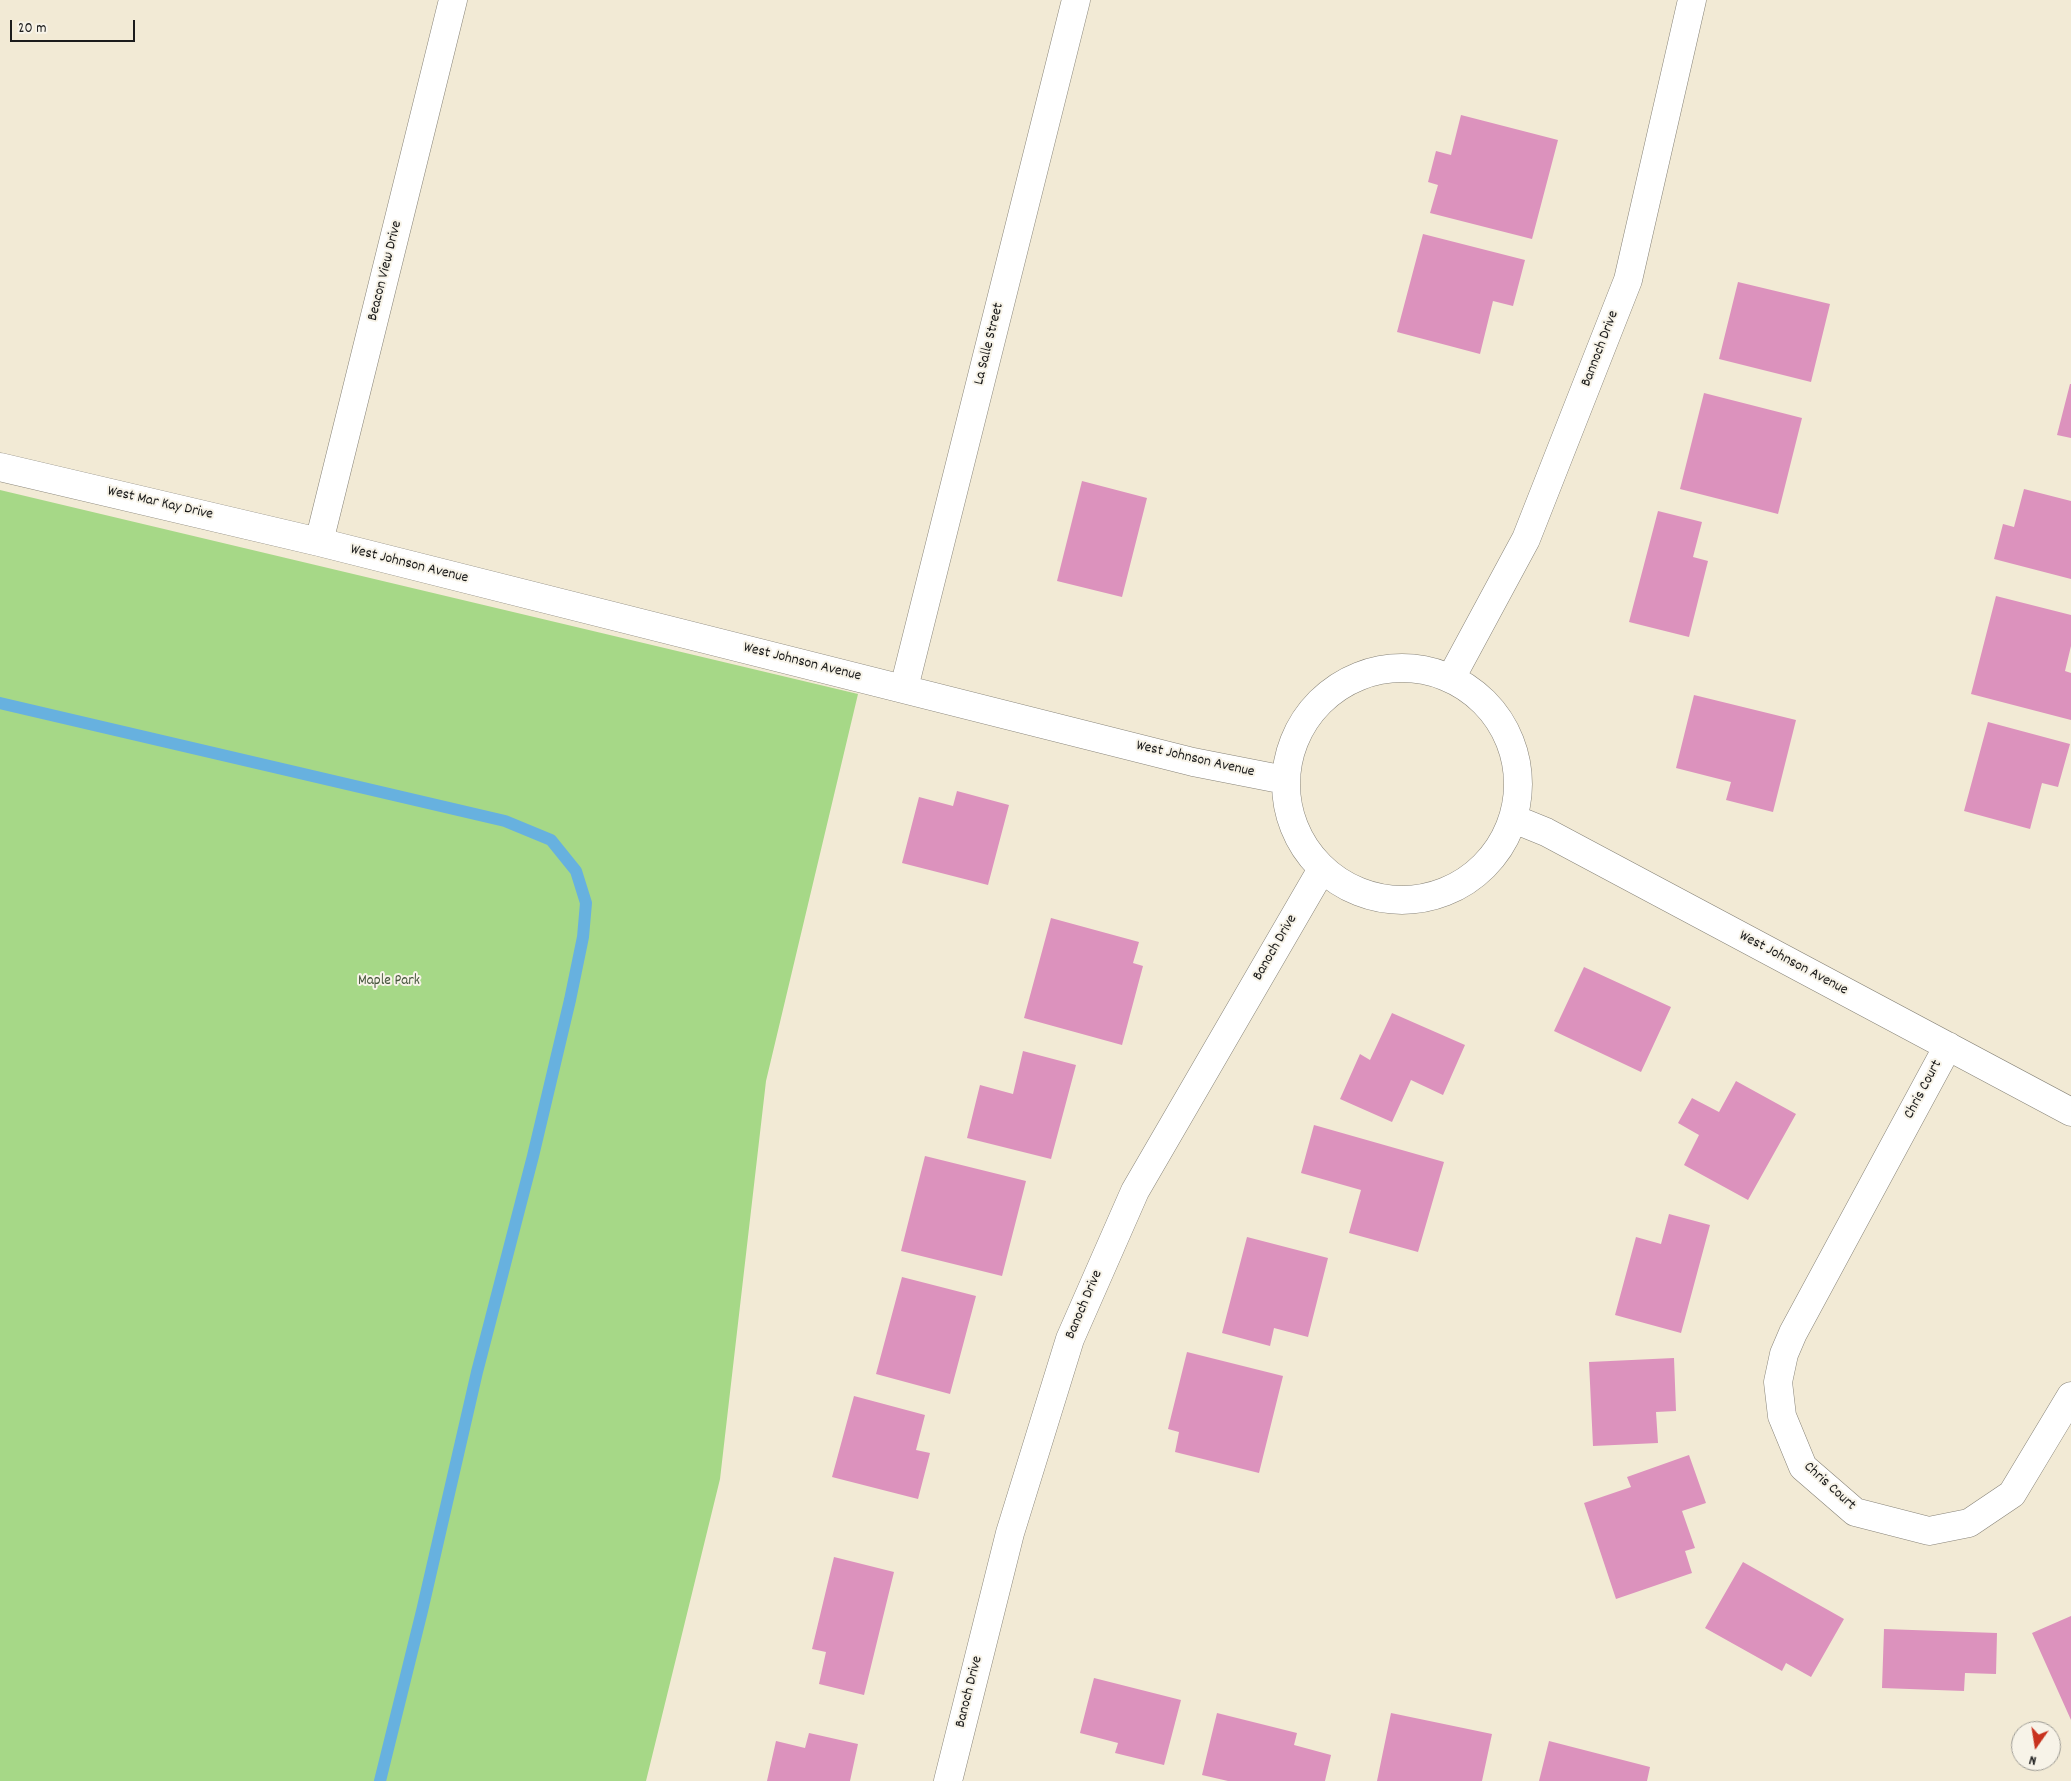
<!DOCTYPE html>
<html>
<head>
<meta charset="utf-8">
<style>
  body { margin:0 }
  #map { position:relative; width:2071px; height:1781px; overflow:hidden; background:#f2ead5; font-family:Dekko,sans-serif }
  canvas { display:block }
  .north { position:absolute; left:2011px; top:1721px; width:50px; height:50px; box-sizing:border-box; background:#f7f3e8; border:1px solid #9f9d96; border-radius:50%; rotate:193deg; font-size:14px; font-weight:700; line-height:20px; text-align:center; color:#1c1c1c }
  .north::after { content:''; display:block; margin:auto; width:18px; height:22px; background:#c8321e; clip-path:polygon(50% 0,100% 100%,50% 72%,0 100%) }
  .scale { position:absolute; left:10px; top:20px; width:125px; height:22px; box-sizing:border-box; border:2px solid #1c1c1c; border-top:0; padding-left:6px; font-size:15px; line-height:18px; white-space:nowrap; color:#1c1c1c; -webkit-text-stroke:4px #f7f3e8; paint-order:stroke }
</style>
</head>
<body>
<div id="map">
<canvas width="2071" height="1781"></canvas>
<div class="north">N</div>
<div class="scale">20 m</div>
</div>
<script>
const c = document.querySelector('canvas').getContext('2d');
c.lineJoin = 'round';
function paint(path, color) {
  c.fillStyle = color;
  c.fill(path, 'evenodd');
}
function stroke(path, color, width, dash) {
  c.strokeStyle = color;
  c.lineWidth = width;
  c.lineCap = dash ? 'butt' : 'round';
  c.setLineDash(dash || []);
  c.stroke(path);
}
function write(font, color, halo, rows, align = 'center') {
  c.font = font + ' Dekko,sans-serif';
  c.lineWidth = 4;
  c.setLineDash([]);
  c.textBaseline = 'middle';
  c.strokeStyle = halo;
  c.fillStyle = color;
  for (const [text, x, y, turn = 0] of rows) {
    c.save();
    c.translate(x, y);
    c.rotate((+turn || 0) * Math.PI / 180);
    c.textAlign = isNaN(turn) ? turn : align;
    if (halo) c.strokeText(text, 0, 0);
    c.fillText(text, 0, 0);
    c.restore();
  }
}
paint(new Path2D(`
  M0 490 858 694 766 1081 720 1479 646 1781H0Z`), '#a6d887');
stroke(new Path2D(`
  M0 703 505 821 551 840 576 871 586 903 583 937 570 1000 533 1156 477 1372 422 1611 380 1781`), '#67b1df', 12);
paint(new Path2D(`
  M1461 115 1558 140 1532 239 1430 213 1438 185 1428 182 1436 151 1451 155Z
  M1423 234 1525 260 1513 306 1493 301 1480 354 1397 332Z
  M1738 282 1830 304 1811 382 1719 359Z
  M2070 384H2071V438L2057 435Z
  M1704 393 1802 418 1778 514 1680 489Z
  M1082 481 1147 498 1122 597 1057 581Z
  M2024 489 2071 501V579L1994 559 2003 524 2014 527Z
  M1658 511 1702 522 1693 557 1708 561 1689 637 1629 622Z
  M1996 596 2071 615V646L2065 671 2071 673V720L1971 694Z
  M1694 695 1796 720 1773 812 1726 800 1731 782 1676 768Z
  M1988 722 2070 744 2058 787 2042 783 2030 829 1964 811Z
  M957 791 1009 805 988 885 902 863 919 797 953 806Z
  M1051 918 1139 942 1133 963 1143 966 1122 1045 1024 1018Z
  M1584 967 1671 1007 1641 1072 1554 1031Z
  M1392 1013 1465 1045 1443 1095 1411 1080 1392 1122 1340 1099 1360 1054 1370 1060Z
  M1023 1051 1076 1065 1051 1159 967 1138 980 1085 1013 1094Z
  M1736 1081 1796 1114 1748 1200 1684 1165 1699 1135 1678 1123 1692 1098 1719 1112Z
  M1314 1125 1444 1162 1418 1252 1349 1233 1361 1190 1301 1173Z
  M925 1156 1026 1181 1002 1276 901 1251Z
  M1669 1214 1710 1225 1681 1333 1615 1315 1636 1237 1661 1244Z
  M1247 1237 1328 1258 1308 1337 1274 1328 1270 1346 1222 1333Z
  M902 1277 976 1296 950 1394 876 1374Z
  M1187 1352 1283 1376 1259 1473 1175 1452 1179 1432 1168 1429Z
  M1674 1358 1676 1411 1656 1412 1658 1443 1593 1446 1589 1362Z
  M854 1396 925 1415 916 1450 930 1453 918 1499 832 1477Z
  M1689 1455 1706 1503 1682 1511 1695 1548 1685 1551 1692 1573 1616 1599 1584 1503 1631 1487 1627 1477Z
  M834 1557 894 1572 864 1695 819 1684 826 1652 812 1649Z
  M1743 1562 1844 1619 1811 1677 1786 1663 1782 1671 1705 1628Z
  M2071 1616V1720L2032 1633Z
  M1884 1629 1997 1633 1996 1674 1965 1673 1964 1691 1882 1688Z
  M1094 1678 1181 1700 1164 1765 1115 1753 1118 1743 1080 1733Z
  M1217 1713 1297 1733 1294 1745 1331 1755 1325 1781H1228L1202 1775Z
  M1391 1713 1492 1734 1482 1781H1377Z
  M809 1733 858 1744 850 1781H767L776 1741 805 1748Z
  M1549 1741 1650 1767 1647 1781H1539Z`), '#dc92bd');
const street = new Path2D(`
  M0 467 319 542 1193 762 1285 780
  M319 542 453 0
  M1286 784a116 116 0 1 1 232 0a116 116 0 1 1-232 0Z
  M1451 678 1526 539 1628 280 1692 0
  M904 688 1076 0
  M1514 819 1546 832 2071 1112
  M1948 1046 1793 1333 1784 1354 1778 1382 1782 1416 1803 1467 1855 1512 1929 1531 1969 1523 2012 1494 2071 1396
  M948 1781 1010 1533 1070 1339 1135 1191 1322 869`);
stroke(street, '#878378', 29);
stroke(street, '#fff', 28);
write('15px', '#1c1c1c', '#f7f3e8', [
  ["Beacon View Drive",386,271,-76],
  ["La Salle Street",990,344,-76],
  ["Bannoch Drive",1601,349,-69],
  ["West Mar Kay Drive",160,504,13],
  ["West Johnson Avenue",409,565,14],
  ["West Johnson Avenue",802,663,14],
  ["West Johnson Avenue",1195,760,13],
  ["Banoch Drive",1276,948,-60],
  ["West Johnson Avenue",1793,964,28],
  ["Chris Court",1924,1090,-62],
  ["Banoch Drive",1085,1305,-67],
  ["Chris Court",1829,1487,42],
  ["Banoch Drive",970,1692,-76]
]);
write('15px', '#45543c', '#f7f3e8', [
  ["Maple Park",389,982]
]);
</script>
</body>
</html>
